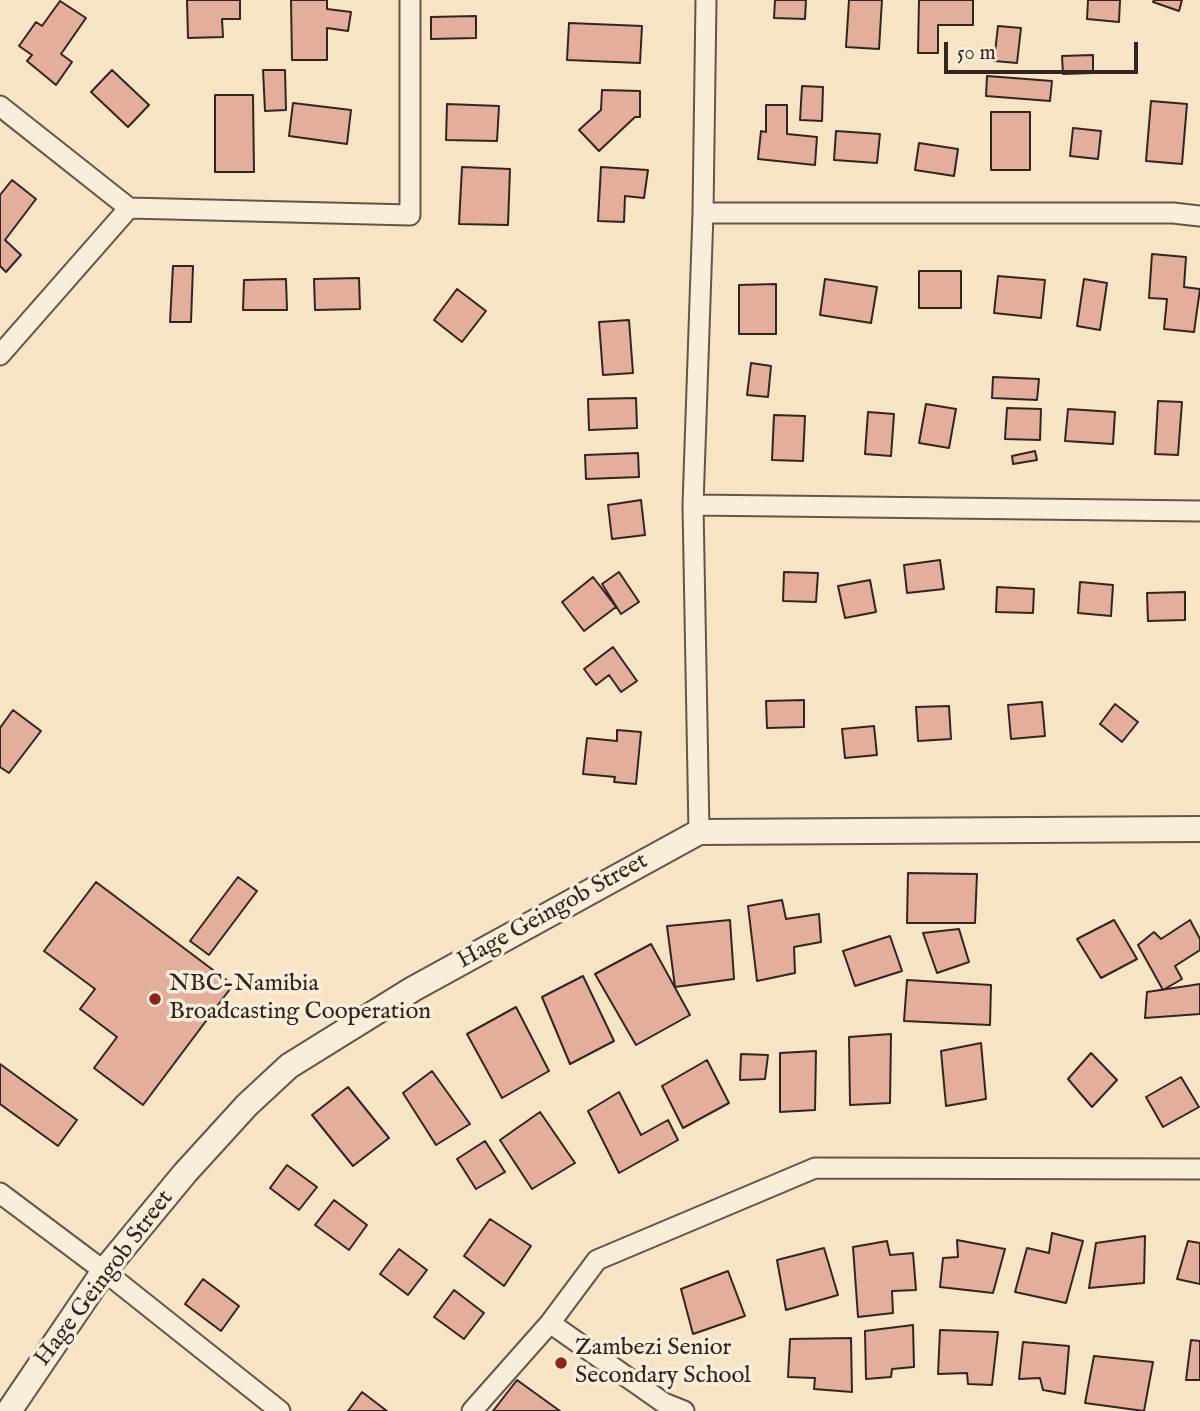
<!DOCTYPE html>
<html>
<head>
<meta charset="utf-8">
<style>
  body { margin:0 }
  #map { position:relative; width:1200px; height:1411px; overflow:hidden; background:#f7e4c4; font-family:"IM FELL English",serif }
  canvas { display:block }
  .scale { position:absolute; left:944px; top:42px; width:194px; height:32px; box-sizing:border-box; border:4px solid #322520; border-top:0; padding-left:9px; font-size:21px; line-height:24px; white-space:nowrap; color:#322520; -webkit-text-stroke:5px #faedd9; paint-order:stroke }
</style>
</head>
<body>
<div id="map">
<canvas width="1200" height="1411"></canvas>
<div class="scale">50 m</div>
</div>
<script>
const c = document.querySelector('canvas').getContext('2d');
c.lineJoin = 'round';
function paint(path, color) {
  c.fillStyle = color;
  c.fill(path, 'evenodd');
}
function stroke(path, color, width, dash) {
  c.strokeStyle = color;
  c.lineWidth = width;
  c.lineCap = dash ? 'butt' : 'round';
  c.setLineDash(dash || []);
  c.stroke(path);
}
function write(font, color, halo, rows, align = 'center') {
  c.font = font + ' "IM FELL English",serif';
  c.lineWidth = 7;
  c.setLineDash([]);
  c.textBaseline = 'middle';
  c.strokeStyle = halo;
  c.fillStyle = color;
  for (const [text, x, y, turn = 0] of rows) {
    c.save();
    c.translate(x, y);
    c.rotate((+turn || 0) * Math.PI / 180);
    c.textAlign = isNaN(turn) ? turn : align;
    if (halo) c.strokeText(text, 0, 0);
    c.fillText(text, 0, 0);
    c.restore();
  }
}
const building = new Path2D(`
  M187 0H240V19H222L223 37 188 38Z
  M291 0H327V9L351 12 348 31 327 28V60H292Z
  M775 0H806L805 19 774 18Z
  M849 0H882L879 49 846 47Z
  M919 0H973V25H938V53H918Z
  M1088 0H1120L1119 22 1087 19Z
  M1154 0H1182L1179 11 1153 2Z
  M60 1 86 18 61 54 72 62 56 85 27 61 32 55 19 46 36 22 42 26Z
  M476 16V38L431 39V17Z
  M569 23 642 26 640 63 567 60Z
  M998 26 1021 28 1017 63 994 61Z
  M1093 55V73L1063 74 1062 56Z
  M112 70 149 105 128 127 91 92Z
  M263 70H285L286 110 265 111Z
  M987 76 1052 81 1050 101 986 96Z
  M802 86 823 87 822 121 800 120Z
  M602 90 640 91V117H635L599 151 579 130 601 110Z
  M215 95H253L254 172H215Z
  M1151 101 1187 104 1182 164 1146 161Z
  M293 103 351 110 347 144 289 136Z
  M447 104 499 106 497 141 446 140Z
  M766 105H787V134L817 137 815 165 758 159 761 131 766 132Z
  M991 112H1030V170H991Z
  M1073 128 1101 131 1098 159 1070 156Z
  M836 131 880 134 877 163 834 160Z
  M919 143 958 149 954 176 915 170Z
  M462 167 510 169 508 225 459 224Z
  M601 167 648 170 644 198 625 196 624 222 598 221Z
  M12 180 36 199 5 240 21 255 6 272 0 266V195Z
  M1152 254 1186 257 1184 287 1200 289 1194 332 1164 329 1167 299 1149 298Z
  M173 266H193L191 322H170Z
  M919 271H961V308H919Z
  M998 276 1045 280 1041 318 994 313Z
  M359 278 360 309 315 310 314 279Z
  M286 279 287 310H243L244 280Z
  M825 279 877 287 871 323 820 315Z
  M1084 279 1107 283 1100 330 1077 326Z
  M776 284V334H739V285Z
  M457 289 486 311 462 342 434 320Z
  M629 320 633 373 603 375 599 322Z
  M751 363 771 366 768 397 747 395Z
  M993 377 1039 379 1037 400 992 398Z
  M636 398 637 428 589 430 588 399Z
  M1158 401 1182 402 1178 455 1155 454Z
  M926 404 956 409 949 448 919 443Z
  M1007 408 1041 409 1040 440 1005 439Z
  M1068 409 1115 412 1113 444 1065 441Z
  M868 412 894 414 891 456 865 454Z
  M774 415 805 416 803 461 772 460Z
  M1035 451 1037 460 1013 464 1012 456Z
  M638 453 639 477 586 479 585 455Z
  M641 500 645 535 612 539 608 505Z
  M940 560 944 589 907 593 904 565Z
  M619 572 639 602 621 614 602 584Z
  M784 572 818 573 816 602 783 601Z
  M593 577 616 607 584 631 562 602Z
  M870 580 876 612 845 618 838 586Z
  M1080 582 1113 585 1111 616 1078 613Z
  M997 587 1034 589 1033 613 996 612Z
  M1185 592V620L1148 621 1147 593Z
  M613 647 637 681 621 692 609 675 596 685 584 669Z
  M804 700V727L767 728 766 701Z
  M1042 702 1045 736 1011 739 1008 705Z
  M1115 704 1138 722 1122 742 1100 724Z
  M949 706 951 739 918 741 916 707Z
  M13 710 41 731 9 773 0 767V728Z
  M874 726 877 755 845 758 842 729Z
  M617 730 641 732 636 784 614 782 615 777 583 774 587 738 617 741Z
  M908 873 977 874 975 923H907Z
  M238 877 257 891 209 955 190 941Z
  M96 882 233 985 143 1105 94 1068 117 1037 80 1009 95 989 44 951Z
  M782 900 786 919 819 914 821 942 794 947 795 973 757 981 748 906Z
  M730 920 734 979 675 987 667 926Z
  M1114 920 1137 959 1101 978 1077 939Z
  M1190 920 1200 939V950L1175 966 1182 979 1163 990 1138 945 1154 932 1161 939Z
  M959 929 969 962 937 973 923 933Z
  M890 936 902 971 855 986 843 951Z
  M651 944 690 1015 636 1045 595 974Z
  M583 976 614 1041 570 1064 542 997Z
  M907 980 991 985 990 1025 904 1021Z
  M1200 984V1014L1145 1018 1147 992Z
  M516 1007 549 1071 502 1098 467 1034Z
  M891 1034 890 1103 850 1105 849 1037Z
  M981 1043 986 1099 946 1106 941 1051Z
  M816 1051 815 1110 780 1112V1053Z
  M1091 1053 1117 1080 1092 1107 1068 1079Z
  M741 1054 768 1055 765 1079 740 1080Z
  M707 1060 729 1103 683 1128 662 1086Z
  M0 1064 77 1120 58 1146 0 1104Z
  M432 1071 470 1124 436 1145 403 1093Z
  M1181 1077 1199 1107 1163 1127 1146 1097Z
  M348 1087 389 1138 353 1166 312 1115Z
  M619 1092 641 1135 668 1120 678 1140 619 1173 588 1111Z
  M540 1112 575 1163 532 1189 500 1140Z
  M485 1141 505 1172 476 1189 457 1159Z
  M287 1165 317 1187 299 1210 270 1188Z
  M334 1200 367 1225 349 1250 315 1225Z
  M490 1219 531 1246 504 1286 464 1256Z
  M1052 1233 1083 1241 1066 1303 1015 1292 1027 1248 1049 1253Z
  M1145 1236 1144 1283 1089 1288 1096 1243Z
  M957 1240 1005 1249 993 1293 940 1287 943 1258 958 1257Z
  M887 1241 890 1255 913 1253 916 1290 892 1291 893 1313 858 1317 853 1247Z
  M1188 1241 1200 1243V1284L1177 1279Z
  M824 1248 838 1295 786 1310 777 1260Z
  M399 1249 427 1270 408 1295 380 1274Z
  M728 1271 745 1316 693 1334 681 1289Z
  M203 1279 239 1306 221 1331 185 1304Z
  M454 1290 484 1313 464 1339 434 1317Z
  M913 1325 914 1367 892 1369 891 1377 866 1379 865 1331Z
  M940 1330 998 1332 992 1385 968 1384 967 1373 938 1374Z
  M851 1338 852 1392 814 1389 815 1378 788 1377 790 1339Z
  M1191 1340 1200 1341V1380H1186Z
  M1023 1342 1069 1346 1065 1394 1043 1390 1040 1378 1019 1379Z
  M1094 1356 1153 1362 1144 1411 1085 1403Z
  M517 1380 560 1411H493Z
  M362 1392 387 1411H348Z`);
paint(building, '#e4ae9d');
stroke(building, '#322520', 2);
const minor = new Path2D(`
  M0 106 129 208
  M703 213H1173L1200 216
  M0 355 129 208 410 215V0
  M693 505 1200 511
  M699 832 693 505 703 213 706 0
  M0 1193 104 1271 280 1411
  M550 1323 664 1403 684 1411
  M472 1411 550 1323 597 1260 815 1168 1200 1169`);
const tertiary = new Path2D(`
  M9 1411 104 1271 185 1173 247 1105 289 1066 413 989 699 832 1200 829`);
stroke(minor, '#635549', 23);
stroke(tertiary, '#635549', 28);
stroke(minor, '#faedd9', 19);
stroke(tertiary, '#faedd9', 24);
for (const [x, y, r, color] of [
  [155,999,7,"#8f2418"],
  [561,1363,7,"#8f2418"]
]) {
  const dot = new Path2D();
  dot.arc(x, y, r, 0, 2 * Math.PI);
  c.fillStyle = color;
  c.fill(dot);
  stroke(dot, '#faedd9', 2.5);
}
write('24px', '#322520', '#faedd9', [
  ["Hage Geingob Street",553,912,-29],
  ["Hage Geingob Street",105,1279,-53]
]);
write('24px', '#322520', '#faedd9', [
  ["NBC-Namibia",169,985],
  ["Broadcasting Cooperation",169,1013],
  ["Zambezi Senior",575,1349],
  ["Secondary School",575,1377]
], 'left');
</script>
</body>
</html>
